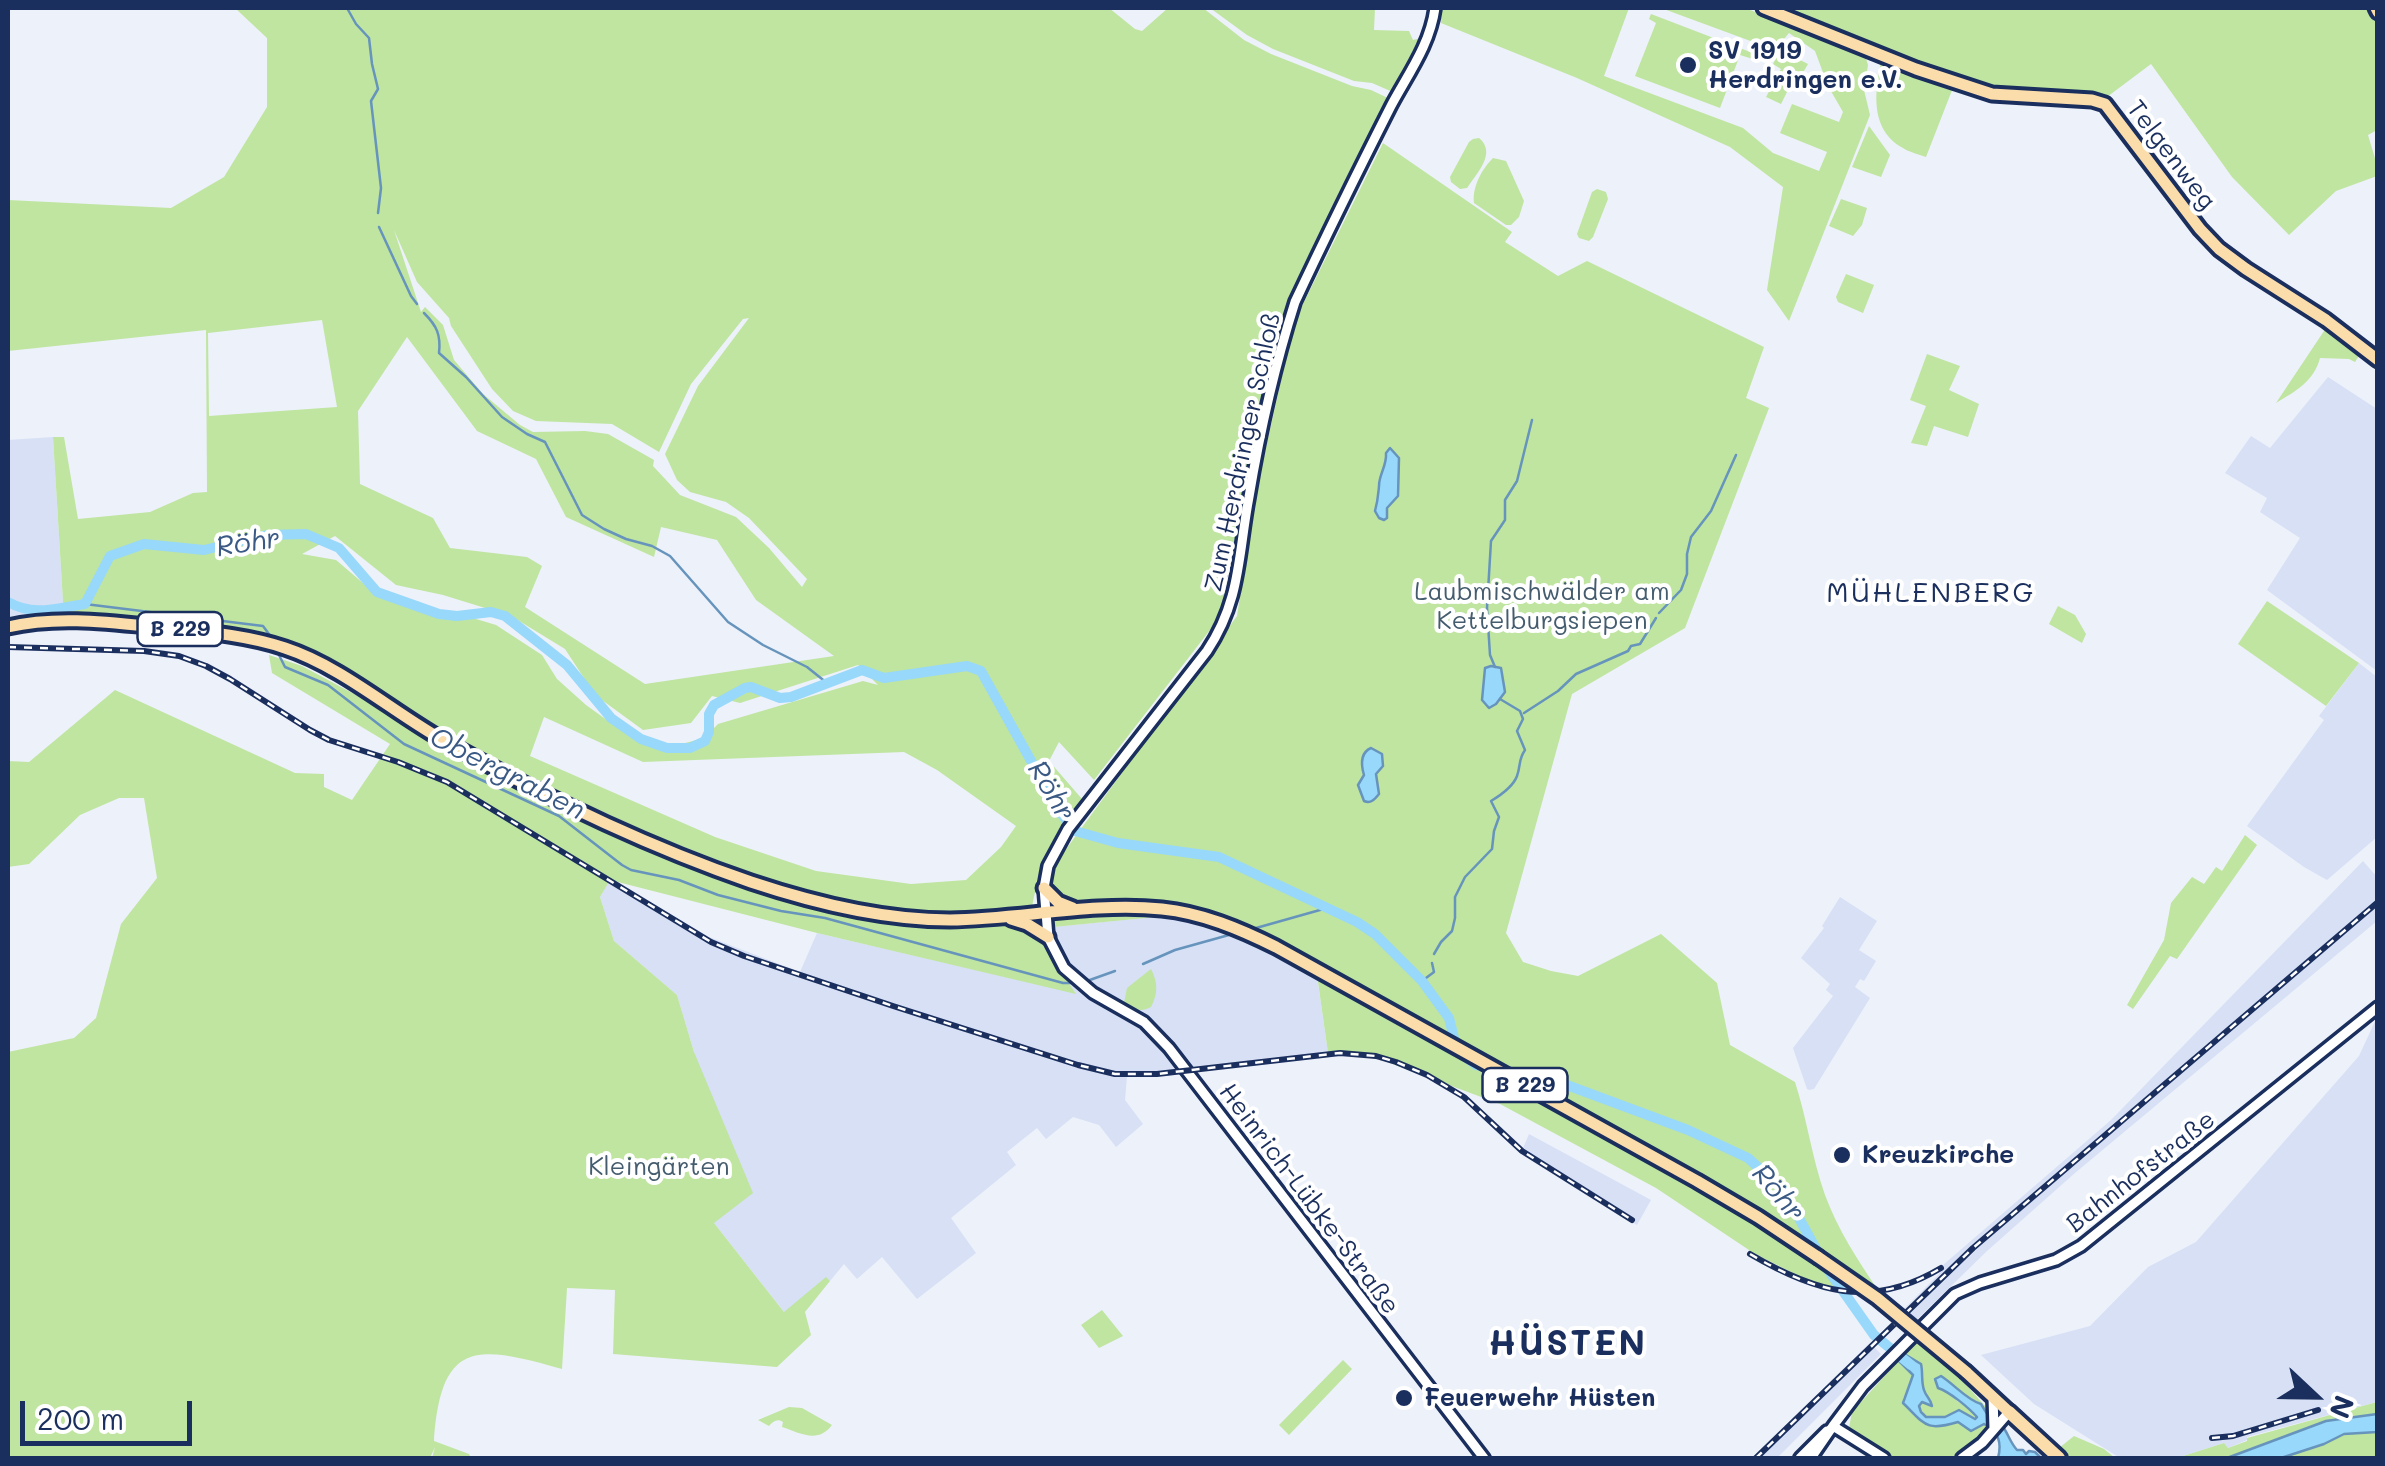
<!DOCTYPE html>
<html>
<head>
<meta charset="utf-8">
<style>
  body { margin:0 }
  #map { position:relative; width:2385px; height:1466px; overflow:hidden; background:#edf1fa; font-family:Mali,sans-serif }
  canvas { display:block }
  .frame { position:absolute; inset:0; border:10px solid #1b2f5e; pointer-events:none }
  .north { position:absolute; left:2265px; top:1346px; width:100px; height:100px; -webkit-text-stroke:8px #fff; paint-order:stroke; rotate:112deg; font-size:28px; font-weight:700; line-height:40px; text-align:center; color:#1b2f5e }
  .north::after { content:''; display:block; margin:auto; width:35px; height:45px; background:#1b2f5e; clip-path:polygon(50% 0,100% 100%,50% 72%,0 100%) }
  .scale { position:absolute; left:20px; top:1401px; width:172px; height:45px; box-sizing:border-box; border:5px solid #1b2f5e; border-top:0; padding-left:12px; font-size:30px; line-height:35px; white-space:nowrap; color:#1b2f5e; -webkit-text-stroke:8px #fff; paint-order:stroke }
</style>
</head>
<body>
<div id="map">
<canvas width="2385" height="1466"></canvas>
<div class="frame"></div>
<div class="north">N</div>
<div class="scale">200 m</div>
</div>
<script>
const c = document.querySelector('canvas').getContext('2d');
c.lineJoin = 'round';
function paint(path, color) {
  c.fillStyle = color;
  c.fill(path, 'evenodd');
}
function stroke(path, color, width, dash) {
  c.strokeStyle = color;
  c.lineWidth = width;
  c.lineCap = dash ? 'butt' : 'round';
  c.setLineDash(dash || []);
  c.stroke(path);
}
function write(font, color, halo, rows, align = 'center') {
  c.font = font + ' Mali,sans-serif';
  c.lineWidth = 8;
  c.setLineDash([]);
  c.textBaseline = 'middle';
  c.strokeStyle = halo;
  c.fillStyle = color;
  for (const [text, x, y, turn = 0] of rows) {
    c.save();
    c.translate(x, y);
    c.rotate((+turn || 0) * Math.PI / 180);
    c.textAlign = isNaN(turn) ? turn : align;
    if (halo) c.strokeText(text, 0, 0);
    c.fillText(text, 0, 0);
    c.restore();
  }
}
paint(new Path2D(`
  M2328 377 2377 409V671L2267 590 2300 538 2260 512 2267 498 2225 473 2251 436 2270 448Z
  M53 437 64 618 8 625V440Z
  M2359 663 2377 677V837L2327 880 2304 867 2247 826 2324 720 2319 716Z
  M2363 861 2377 877V921L2075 1173 1987 1251 1906 1330 1894 1319 1939 1274 1943 1265 2111 1120Z
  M610 879 709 937 800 972 817 933 1075 993 1032 929 1175 915 1248 942 1317 976 1328 1053 1127 1076 1125 1100 1143 1124 1116 1147 1099 1125 1073 1117 1046 1139 1037 1128 1007 1152 1016 1165 951 1218 976 1253 917 1299 882 1257 857 1279 844 1264 830 1281 826 1278 785 1313 714 1223 694 1052 677 995 614 941 600 897Z
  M1840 897 1877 921 1859 950 1876 961 1864 981 1860 979 1855 987 1870 998 1814 1089 1809 1090 1807 1089 1793 1048 1833 996 1826 990 1830 984 1801 958 1824 928 1822 926Z
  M2377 1017V1402L2247 1437V1440L2228 1448 2224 1443 2177 1458H2120L2034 1404 1981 1355 2090 1326 2148 1267 2196 1242 2359 1056Z
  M1529 1134 1651 1200 1637 1225 1521 1153Z
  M1870 1343 1881 1354 1777 1458H1752Z`), '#d7e0f5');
paint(new Path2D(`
  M235 8H1109L1135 29 1142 31 1168 8H1203L1244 40 1271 54 1352 86 1371 90 1392 100 1282 321 1244 491 1220 617 1094 780 1059 742 1049 761 1082 799C1054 833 1040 864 1032 907L963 915 884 911 1032 929 1050 871 1237 616 1255 497 1294 322 1383 143 1512 232 1505 242 1558 276 1587 261 1764 347 1746 398 1769 408 1685 628 1572 694 1506 933 1523 962 1551 971 1578 976 1661 934 1717 983 1730 1045 1795 1082C1807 1119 1812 1158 1825 1195 1838 1230 1857 1259 1878 1290L1831 1286 1807 1280 1755 1254 1656 1188 1500 1104 1379 1059 1328 1053 1317 975 1248 942 1176 915 1033 929 1076 994 817 933 610 880 600 897 614 941 677 995 694 1052 753 1193 714 1223 784 1312 826 1277 830 1281 805 1312 811 1335 777 1367 613 1354 615 1290 567 1288 562 1369C477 1345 441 1339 434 1441L469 1454 471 1458H432L435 1447 430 1458H8V1052L74 1038 96 1018 121 924 157 878 144 798H119L80 815 29 864 8 867V761L29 762 115 690 295 773 324 774V787L352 800 390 744 272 673 269 655 302 666 534 791 707 875 840 904 760 877 656 836 528 778 308 652 64 618 53 437H64L78 519 150 512 193 493 207 492 206 330 8 351V200L171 208 224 177 267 107V38ZM394 230 417 282 449 318 451 326 492 389 513 411 536 421 612 424 659 452 691 384 743 319 749 318 698 386 665 454 677 480 690 492 726 502 749 518 807 579 802 587 769 548 736 517 680 495 653 466 654 460 608 434 585 431 533 432 520 425 483 394 454 360 443 325 425 307 421 312ZM322 320 337 407 209 416 208 333ZM407 337 477 431 536 459 566 517 654 557 661 527 717 540 756 600 834 656 645 684 525 607 542 566 527 557 450 548 433 518 360 484 358 411ZM335 536 396 585 443 595 511 616 565 649 595 695 643 730 691 723 712 696 740 703 858 665 878 685 863 681 718 724 704 738 670 747 636 741 586 705 557 679 542 655 496 625 453 612 421 610 377 595 336 560 302 554ZM544 717 643 762 904 752 937 770 1016 826 1001 847 966 880 911 884 816 871 715 837 530 756Z
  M1210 8H1375L1374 30 1409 31 1413 40 1421 38 1418 51 1395 93 1372 83 1354 81 1273 49 1247 35Z
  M1442 8H1629L1604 76 1743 128 1773 153 1819 171 1827 152 1780 133 1792 104 1839 122 1843 112 1828 86 1815 51 1789 33 1775 50 1661 8H1745L1865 55 1868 65 1864 90 1870 115 1789 321 1767 290 1783 187 1730 147 1577 78 1441 23Z
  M1777 8H2377V130L2368 135 2377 165V176L2336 191 2289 235 2232 177 2151 64 2107 97 1997 90 1956 80 1926 157C1918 154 1909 152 1903 148 1866 128 1876 82 1884 50Z
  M1651 14 1758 55 1756 60 1740 55 1720 108 1635 76 1656 23 1649 19Z
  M1780 50 1808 64 1800 78 1795 76 1781 104 1766 97 1781 69 1773 64Z
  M1869 126 1890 155 1881 177 1852 167Z
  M1479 138C1497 153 1477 173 1467 188L1460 189 1451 182 1450 177 1469 142 1473 139Z
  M1493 158 1506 161 1524 201 1519 217 1511 225H1506L1474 203C1472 187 1482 169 1493 158Z
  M1597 189 1606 192 1608 199 1593 237 1589 241 1579 238 1577 234 1592 192Z
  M1841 199 1867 208 1862 225 1853 236 1829 226Z
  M1846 274 1874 285 1863 313 1838 302 1836 297Z
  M2332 328 2361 353 2355 362 2349 359 2320 358C2314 381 2296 391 2276 403L2324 331Z
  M1927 354 1960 366 1949 390 1979 404 1968 437 1934 426 1927 446 1911 443 1926 406 1910 400Z
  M2267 601 2359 663 2326 706 2238 644Z
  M2058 606 2075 615 2086 634 2082 643 2049 624Z
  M2245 835 2257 845 2177 959 2170 956 2133 1009 2127 1005 2164 940 2171 903 2192 877 2204 884 2216 867 2222 871Z
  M1151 969C1158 983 1158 993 1151 1007 1140 1013 1134 1009 1124 1003L1127 988Z
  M1102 1310 1123 1336 1099 1348 1081 1325Z
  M1918 1339 1949 1366 1987 1408 1986 1412 1981 1404C1966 1400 1955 1385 1940 1376L1937 1377 1957 1401 1978 1415 1977 1417H1926L1919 1406 1921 1402 1923 1372 1899 1361 1913 1375 1903 1399 1912 1413 1933 1426 1958 1422 1971 1431 1984 1424 1987 1426 1957 1458H1893L1849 1428 1852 1412Z
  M1343 1360 1352 1369 1289 1435 1279 1425Z
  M2377 1402V1414L2313 1425 2227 1458H2177L2224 1443 2228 1448 2247 1441V1438Z
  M789 1407 802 1408 832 1425C818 1444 800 1433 782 1427L783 1422C777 1418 773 1422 769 1426L758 1420Z
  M2377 1432V1458H2281L2324 1444 2344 1434Z
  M2074 1436 2104 1449 2115 1458H2070L2059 1448Z`), '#bfe5a0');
const water = new Path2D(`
  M1390 448 1399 458 1398 496 1387 508V518L1384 520 1379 518 1375 511C1378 500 1378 497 1379 486 1379 474 1387 466 1386 453Z
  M1491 666 1501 668 1505 692 1496 704 1489 708 1482 700 1485 668Z
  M1371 748 1382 754 1383 766 1376 774 1379 794C1375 799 1371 804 1364 801L1358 785 1364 775C1361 765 1360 753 1371 748Z
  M1906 1355 1921 1364C1923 1372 1921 1382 1924 1390 1926 1397 1931 1399 1932 1406L1922 1402 1919 1406 1921 1412 1926 1417H1945L1959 1410 1975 1419 1977 1417C1969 1408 1950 1392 1938 1388L1935 1379 1941 1376C1955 1385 1967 1400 1981 1404L1989 1417C2007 1422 2006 1438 2017 1450H2023L2026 1454 2029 1451 2035 1452 2041 1458H1998C2002 1443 1999 1432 1984 1424L1971 1431 1958 1422C1925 1432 1925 1424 1903 1403L1913 1375 1899 1361Z
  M2377 1414V1432L2344 1434 2324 1444 2281 1458H2227L2326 1421Z`);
paint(water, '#98d8fa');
stroke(water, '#6694bc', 2.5);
stroke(new Path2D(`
  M347 8 356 24 369 38 372 64 378 89 371 101 381 188 378 213
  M379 227 411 296 417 304
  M424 313C437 326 441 335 439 353L466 377 502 417 527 434 545 442 582 515 604 529 626 539 652 546 670 556 728 622 763 645 807 667 827 683
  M85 604 263 626 274 641
  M1659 613 1681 590 1687 574V554L1691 537 1711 511 1736 455
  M276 649 285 667 328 685 404 744 559 816 622 865 631 870 679 880 718 895 781 911 825 918 1063 983H1074
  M1495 667 1490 655 1487 608 1491 541 1505 520V500L1517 481 1532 420
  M1524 713 1558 691 1576 674 1628 651 1631 646 1640 644 1656 618
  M1249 930 1327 908
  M1434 954 1441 942 1452 931 1455 918V897L1465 877 1492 849 1494 831 1499 817 1491 801C1501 795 1513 787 1517 776 1521 765 1518 760 1525 750L1517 731 1523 719 1520 711 1500 699
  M1143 964 1175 950 1236 933
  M1087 981 1115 971
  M1422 981 1434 972 1432 963`), '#6694bc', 2.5);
stroke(new Path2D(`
  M8 602C35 617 56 608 85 604L110 556 144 544 204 550 267 535 306 534 339 548 377 592 439 614 457 616 491 612 505 616 567 665 611 718 641 739 667 748H690L705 741 709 732V714L714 705 745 688 751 687 780 698 791 697 862 670 884 678 967 666 981 671 1059 811 1075 831 1118 843 1219 857 1357 922 1375 934 1422 981 1449 1018 1456 1046 1463 1055 1476 1065 1556 1081 1688 1130 1748 1158 1784 1191 1826 1267 1874 1335 1911 1365`), '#98d8fa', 10);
const minor = new Path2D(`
  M1435 8C1430 45 1408 74 1391 106 1358 171 1326 236 1295 302 1275 365 1260 431 1249 497 1238 555 1241 600 1207 651L1068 829 1048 866 1044 888 1048 937 1064 968 1093 993 1144 1022 1169 1048 1484 1458
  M1993 1397 1994 1429
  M1833 1426 1884 1458
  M1800 1458 1827 1431
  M1811 1458 1833 1426 1863 1386 1955 1294 1980 1283 2056 1260 2081 1246 2378 1007
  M1962 1458 1982 1443 2009 1412`);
const major = new Path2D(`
  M1764 8 1916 69 1992 94 2092 100 2105 104 2200 229 2219 249 2246 269 2326 320 2378 360
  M2376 8 2378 12
  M8 627C59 615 114 623 166 628 205 632 247 635 285 648 343 667 395 714 448 743 545 797 646 846 751 882 814 903 883 920 950 920 1021 919 1091 902 1162 909 1202 913 1240 929 1276 947L1697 1181 1758 1217 1818 1257
  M1044 888 1058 902 1073 908
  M1011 919 1027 924 1048 937
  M1966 1372 2009 1412`);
const highway = new Path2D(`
  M2009 1412 2059 1458`);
stroke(minor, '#1b2f5e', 16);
stroke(major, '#1b2f5e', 19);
stroke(highway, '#1b2f5e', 20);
stroke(minor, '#fff', 9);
stroke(major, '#fbddab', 11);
stroke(highway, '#fbddab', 12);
const rail = new Path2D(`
  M8 647 144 651 179 656 206 666 230 679 310 730 329 740 398 762 447 782 711 942 744 956 893 1006 1078 1065 1115 1074H1157L1340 1053 1376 1056 1396 1062 1427 1075 1464 1097 1522 1151 1632 1220
  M1750 1254C1815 1292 1871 1310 1941 1268
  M2212 1438 2233 1436 2318 1410
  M1756 1458 1973 1248 2378 902`);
stroke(rail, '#1b2f5e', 6);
stroke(rail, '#fff', 2.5, [8]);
const majorBridge = new Path2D(`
  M1818 1257 1877 1298 1966 1372`);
stroke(majorBridge, '#1b2f5e', 19, []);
stroke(majorBridge, '#fbddab', 11);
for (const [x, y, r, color] of [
  [1688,65,10,"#1b2f5e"],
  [1842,1155,10,"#1b2f5e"],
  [1404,1398,10,"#1b2f5e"]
]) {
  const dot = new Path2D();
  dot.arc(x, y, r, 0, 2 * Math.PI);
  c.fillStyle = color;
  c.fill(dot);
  stroke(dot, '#fff', 4);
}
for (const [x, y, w] of [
  [180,629,85],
  [1525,1085,85]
]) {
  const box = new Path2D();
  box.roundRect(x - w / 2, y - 17, w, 34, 8);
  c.fillStyle = '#fff';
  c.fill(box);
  stroke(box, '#1b2f5e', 2.5);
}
write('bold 22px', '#1b2f5e', null, [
  ["B 229",180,629],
  ["B 229",1525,1085]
]);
write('bold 25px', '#1b2f5e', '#fff', [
  ["SV 1919",1708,51],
  ["Herdringen e.V.",1708,80],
  ["Kreuzkirche",1862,1155],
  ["Feuerwehr Hüsten",1424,1398]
], 'left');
write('25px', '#1b2f5e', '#fff', [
  ["Telgenweg",2171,155,53],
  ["Zum Herdringer Schloß",1243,452,-78],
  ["Bahnhofstraße",2141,1172,-38],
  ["Heinrich-Lübke-Straße",1309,1199,53]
]);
write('25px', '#445c6e', '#fff', [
  ["Laubmischwälder am",1542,592],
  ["Kettelburgsiepen",1542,621],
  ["Kleingärten",659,1167]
]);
write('italic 28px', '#3a5985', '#fff', [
  ["Röhr",248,543,-9],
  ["Obergraben",507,774,27],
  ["Röhr",1051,791,59],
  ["Röhr",1778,1193,50]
]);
c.letterSpacing = '2.5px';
write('28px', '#1b2f5e', '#fff', [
  ["MÜHLENBERG",1931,593]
]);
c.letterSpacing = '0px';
c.letterSpacing = '2.5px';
write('bold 35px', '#1b2f5e', '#fff', [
  ["HÜSTEN",1568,1344]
]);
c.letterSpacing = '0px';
</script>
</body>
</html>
